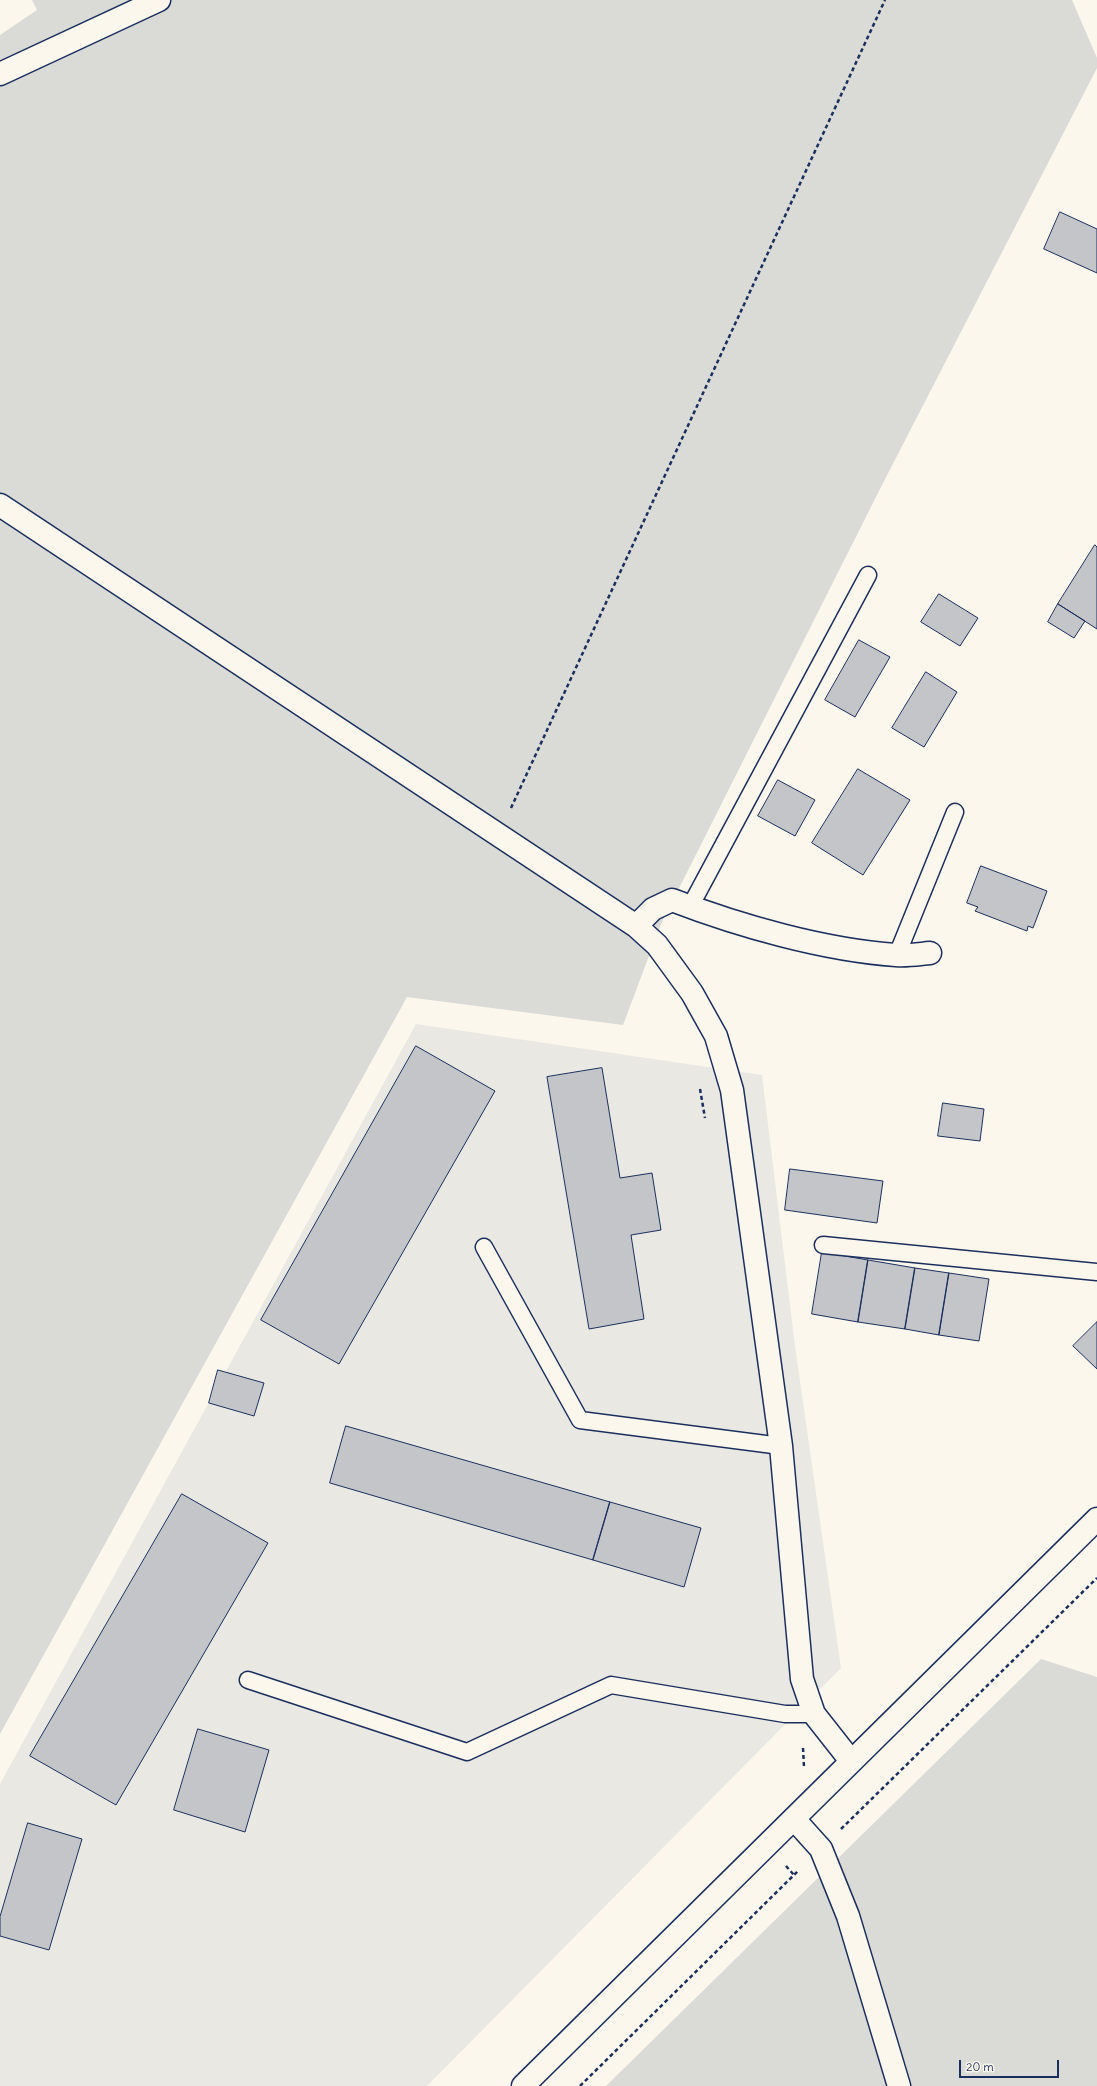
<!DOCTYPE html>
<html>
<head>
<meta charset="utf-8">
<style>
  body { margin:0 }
  #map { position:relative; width:1097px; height:2086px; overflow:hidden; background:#fbf7ec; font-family:Delius,sans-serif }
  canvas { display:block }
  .scale { position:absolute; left:959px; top:2060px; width:100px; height:18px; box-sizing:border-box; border:2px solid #1b2f5e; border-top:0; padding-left:5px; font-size:12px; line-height:14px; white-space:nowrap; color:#1b2f5e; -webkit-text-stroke:3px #fbf7ec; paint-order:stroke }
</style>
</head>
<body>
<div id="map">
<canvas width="1097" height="2086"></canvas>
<div class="scale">20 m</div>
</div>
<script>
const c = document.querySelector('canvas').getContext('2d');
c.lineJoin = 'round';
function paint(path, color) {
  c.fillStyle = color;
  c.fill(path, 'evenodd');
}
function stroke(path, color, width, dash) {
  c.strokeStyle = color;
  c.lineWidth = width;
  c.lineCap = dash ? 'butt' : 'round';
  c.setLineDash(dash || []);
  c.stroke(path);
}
paint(new Path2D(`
  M416 1024 762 1075 795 1346 841 1668 427 2086H0V1784Z`), '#eae8e2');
paint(new Path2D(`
  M32 0H1072L1097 58V68L882 485 661 924 623 1025 407 997 0 1734V35L37 10Z
  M1041 1659 1097 1677V2086H606Z`), '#dadad7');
const building = new Path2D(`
  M1060 212 1097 229V273L1044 249Z
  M1095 545 1097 547V629L1058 604Z
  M939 594 978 618 960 646 921 622Z
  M1058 604 1085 621 1074 638 1048 622Z
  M859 640 890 657 855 717 825 700Z
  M926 672 957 692 924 747 892 728Z
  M858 769 910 800 863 875 812 843Z
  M778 780 815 800 795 836 758 816Z
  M981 866 1047 891 1033 928 1028 926 1027 931 975 911 978 907 967 903Z
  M416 1046 495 1091 339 1364 261 1320Z
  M602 1068 620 1178 652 1173 661 1230 631 1235 644 1319 589 1329 547 1077Z
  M943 1103 984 1109 980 1141 938 1136Z
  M790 1169 883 1181 877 1223 785 1210Z
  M822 1252 868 1260 858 1322 812 1314Z
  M868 1260 915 1268 905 1329 858 1322Z
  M915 1268 949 1273 939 1335 905 1329Z
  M949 1273 989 1279 979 1341 939 1335Z
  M1097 1322V1369L1073 1346Z
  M218 1370 264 1383 254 1416 209 1403Z
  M346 1426 610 1502 593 1560 330 1483Z
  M182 1494 268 1543 116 1805 30 1756Z
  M610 1502 701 1528 684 1587 593 1560Z
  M198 1729 269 1750 245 1832 174 1810Z
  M28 1823 82 1839 49 1950 0 1936V1917Z`);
paint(building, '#c3c5c9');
stroke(building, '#1b2f5e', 1);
const service = new Path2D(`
  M690 907 868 575
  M897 955 955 812
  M823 1245 1097 1272
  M484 1247 580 1420 781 1446
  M248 1680 467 1752 611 1685 785 1714H814`);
const minor = new Path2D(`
  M0 74 159 0
  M0 505 636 926 657 945 692 993 716 1036 732 1090 781 1446 802 1679 814 1714 851 1761
  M636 926 653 909 672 900C740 926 824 950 896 955 907 956 919 954 930 953
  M794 1819 821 1849 848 1916 899 2086`);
const tertiary = new Path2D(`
  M523 2086 1097 1519`);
stroke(service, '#1b2f5e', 19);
stroke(minor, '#1b2f5e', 25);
stroke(tertiary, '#1b2f5e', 25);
stroke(new Path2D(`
  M511 808 885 0
  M700 1089 705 1118
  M803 1748 804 1767
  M841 1829 1097 1578
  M786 1866 794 1875
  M580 2086 799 1870`), '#1b2f5e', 2.5, [4, 3]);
stroke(service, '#fbf7ec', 16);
stroke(minor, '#fbf7ec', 22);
stroke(tertiary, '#fbf7ec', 22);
</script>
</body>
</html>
